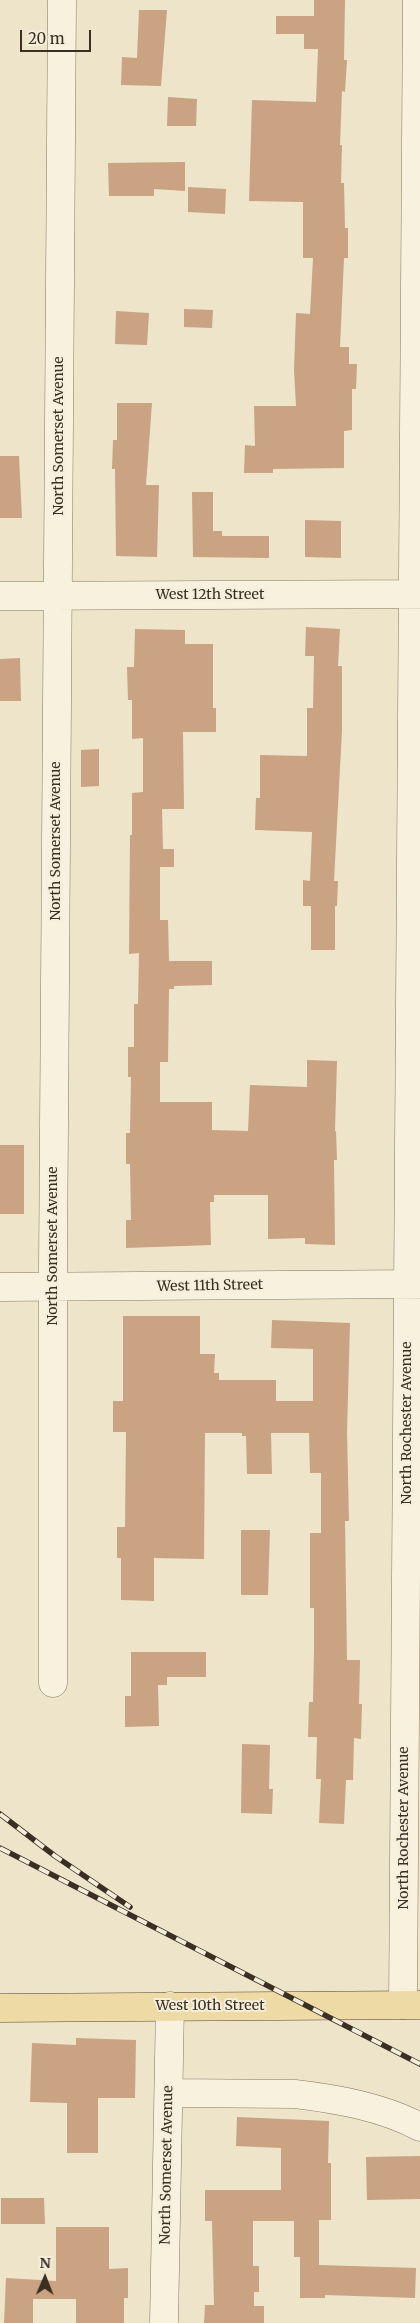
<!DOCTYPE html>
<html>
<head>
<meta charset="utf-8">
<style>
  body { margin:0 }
  #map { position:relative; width:420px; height:2323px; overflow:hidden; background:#ede4ca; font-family:Merriweather,serif }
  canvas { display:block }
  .north { position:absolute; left:20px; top:2253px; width:50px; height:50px; -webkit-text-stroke:4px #f5eeda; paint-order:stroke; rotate:1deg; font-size:14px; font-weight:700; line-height:20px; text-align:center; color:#3a2f22 }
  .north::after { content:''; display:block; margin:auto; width:18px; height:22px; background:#3a2f22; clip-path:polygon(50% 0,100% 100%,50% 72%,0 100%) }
  .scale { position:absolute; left:20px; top:30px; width:71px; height:22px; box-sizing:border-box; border:2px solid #3a2f22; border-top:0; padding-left:6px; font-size:15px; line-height:18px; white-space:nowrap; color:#3a2f22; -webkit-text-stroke:4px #f5eeda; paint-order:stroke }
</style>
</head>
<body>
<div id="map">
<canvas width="420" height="2323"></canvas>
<div class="north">N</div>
<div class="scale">20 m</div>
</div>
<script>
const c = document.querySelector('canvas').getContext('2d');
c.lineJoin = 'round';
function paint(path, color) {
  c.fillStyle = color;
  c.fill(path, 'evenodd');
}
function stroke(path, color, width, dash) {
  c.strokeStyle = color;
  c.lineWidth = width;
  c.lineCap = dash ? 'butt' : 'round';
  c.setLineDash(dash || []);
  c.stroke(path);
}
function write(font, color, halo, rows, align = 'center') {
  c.font = font + ' Merriweather,serif';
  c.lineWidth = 4;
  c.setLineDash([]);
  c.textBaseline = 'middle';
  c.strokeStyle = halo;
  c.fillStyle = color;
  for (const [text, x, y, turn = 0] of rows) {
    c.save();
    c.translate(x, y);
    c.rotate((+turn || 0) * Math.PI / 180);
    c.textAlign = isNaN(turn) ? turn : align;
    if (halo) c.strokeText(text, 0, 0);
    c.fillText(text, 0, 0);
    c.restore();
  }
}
paint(new Path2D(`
  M314 0H345L344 60H347L345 92 342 91 340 145H342L341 183H344L345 228H348V258H344L340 347H349V364H357L356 389H352V430L344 431V468L273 469V473H244L245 445 255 446 254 406H296L294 370 296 313 310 314 313 258H303V202L249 201 252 100 316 102 318 49H304V34H276V16H314Z
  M139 10H167L161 86 121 85 122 57 137 58Z
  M168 97 197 99 196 126H167Z
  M185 162V191L154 189V196H109L108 163Z
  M188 187 226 189 225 214 188 212Z
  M184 309 213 310 212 328 184 327Z
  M116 311 149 313 147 345 115 344Z
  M117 403H152L146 485H159L157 557 116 556 115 469H112L113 440H117Z
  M0 456H19L22 518H0Z
  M192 492H213V531H222V536H269V558L193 557Z
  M305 520 341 521V558L305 557Z
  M306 627 340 629 338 666H342V730L334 881H338L337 906H335V950H311V906H303V880L310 881 312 832 255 830 256 798H260V755L307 756V708H313L314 656H305Z
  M135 629 185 630V644H213V708H216V732H183L184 809H162L163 849H174V867H160V920H168L169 961H212V985L174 986V989H169L168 1062H160V1102H212V1130L248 1131 250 1085 307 1087V1060L337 1061 335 1131H336L337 1160H334L335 1245 305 1244V1238L268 1239V1195H214V1202H210L211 1245 126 1248V1220H131L130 1164H126V1133H130L131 1077H128V1047H134V1004H138L139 953 129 954 130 835H132V793L143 792V738L132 739V700H128L127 667H134Z
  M20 658 21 701H0V659Z
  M99 749V786L81 787V750Z
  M0 1145H24V1214H0Z
  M123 1316H200V1354H215L214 1373H219V1380H276V1401H313V1349L271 1348 272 1320 350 1323 347 1432 349 1521H345L347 1660H360L359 1704H362L361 1739 354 1738 353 1780H346L344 1824 319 1823 321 1779H316L317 1737H308L309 1702H313L314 1650V1608H310V1533H321V1473H310L309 1433H271L272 1474H247L246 1436H242V1433H205L204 1559 154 1558V1601L121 1600V1558H117V1527H125L126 1432H113V1401H123Z
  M241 1530H270L268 1595H241Z
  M131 1652H206V1677H167V1685H158L159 1726 125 1727V1696H131Z
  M242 1744 270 1745 269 1789H273L272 1814 241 1813Z
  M76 2038 136 2040 135 2098H98V2153H67V2103L30 2102 32 2043 76 2045Z
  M237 2117 329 2121 328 2163H331V2220H319V2265L416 2268 415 2298 325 2295V2298H300V2257H294V2221H253V2266H259V2292H254V2306H264V2323H204L205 2305H214L212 2221H205V2190H281V2148L236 2146Z
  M420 2156V2199L367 2200 366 2157Z
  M1 2198H44L45 2224H1Z
  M56 2227H109V2269L128 2268V2298H124V2323H76V2299H33V2323H4L6 2278 56 2281Z`), '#c9a382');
const minor = new Path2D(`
  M0 596 420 594
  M0 1287 420 1284
  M53 1683V1265L62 0
  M403 2005 417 0
  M169 2093 295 2094C337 2099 383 2107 420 2127
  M164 2323 170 2006`);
const primary = new Path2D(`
  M0 2008 420 2005`);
stroke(minor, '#89775f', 29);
stroke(primary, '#574533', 29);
stroke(minor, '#f8f1dd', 28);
stroke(primary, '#eddaa5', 28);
const rail = new Path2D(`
  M0 1814 55 1856 130 1907
  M0 1848 420 2064`);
stroke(rail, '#3a2f22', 5.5);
stroke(rail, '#f5eeda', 4, [11]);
write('14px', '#3a2f22', '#f5eeda', [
  ["North Somerset Avenue",59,436,-90],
  ["West 12th Street",210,595],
  ["North Somerset Avenue",56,841,-90],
  ["North Somerset Avenue",53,1246,-90],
  ["West 11th Street",210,1286,-1],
  ["North Rochester Avenue",407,1423,-90],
  ["North Rochester Avenue",404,1828,-90],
  ["West 10th Street",210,2006],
  ["North Somerset Avenue",167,2165,-89]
]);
</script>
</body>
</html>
